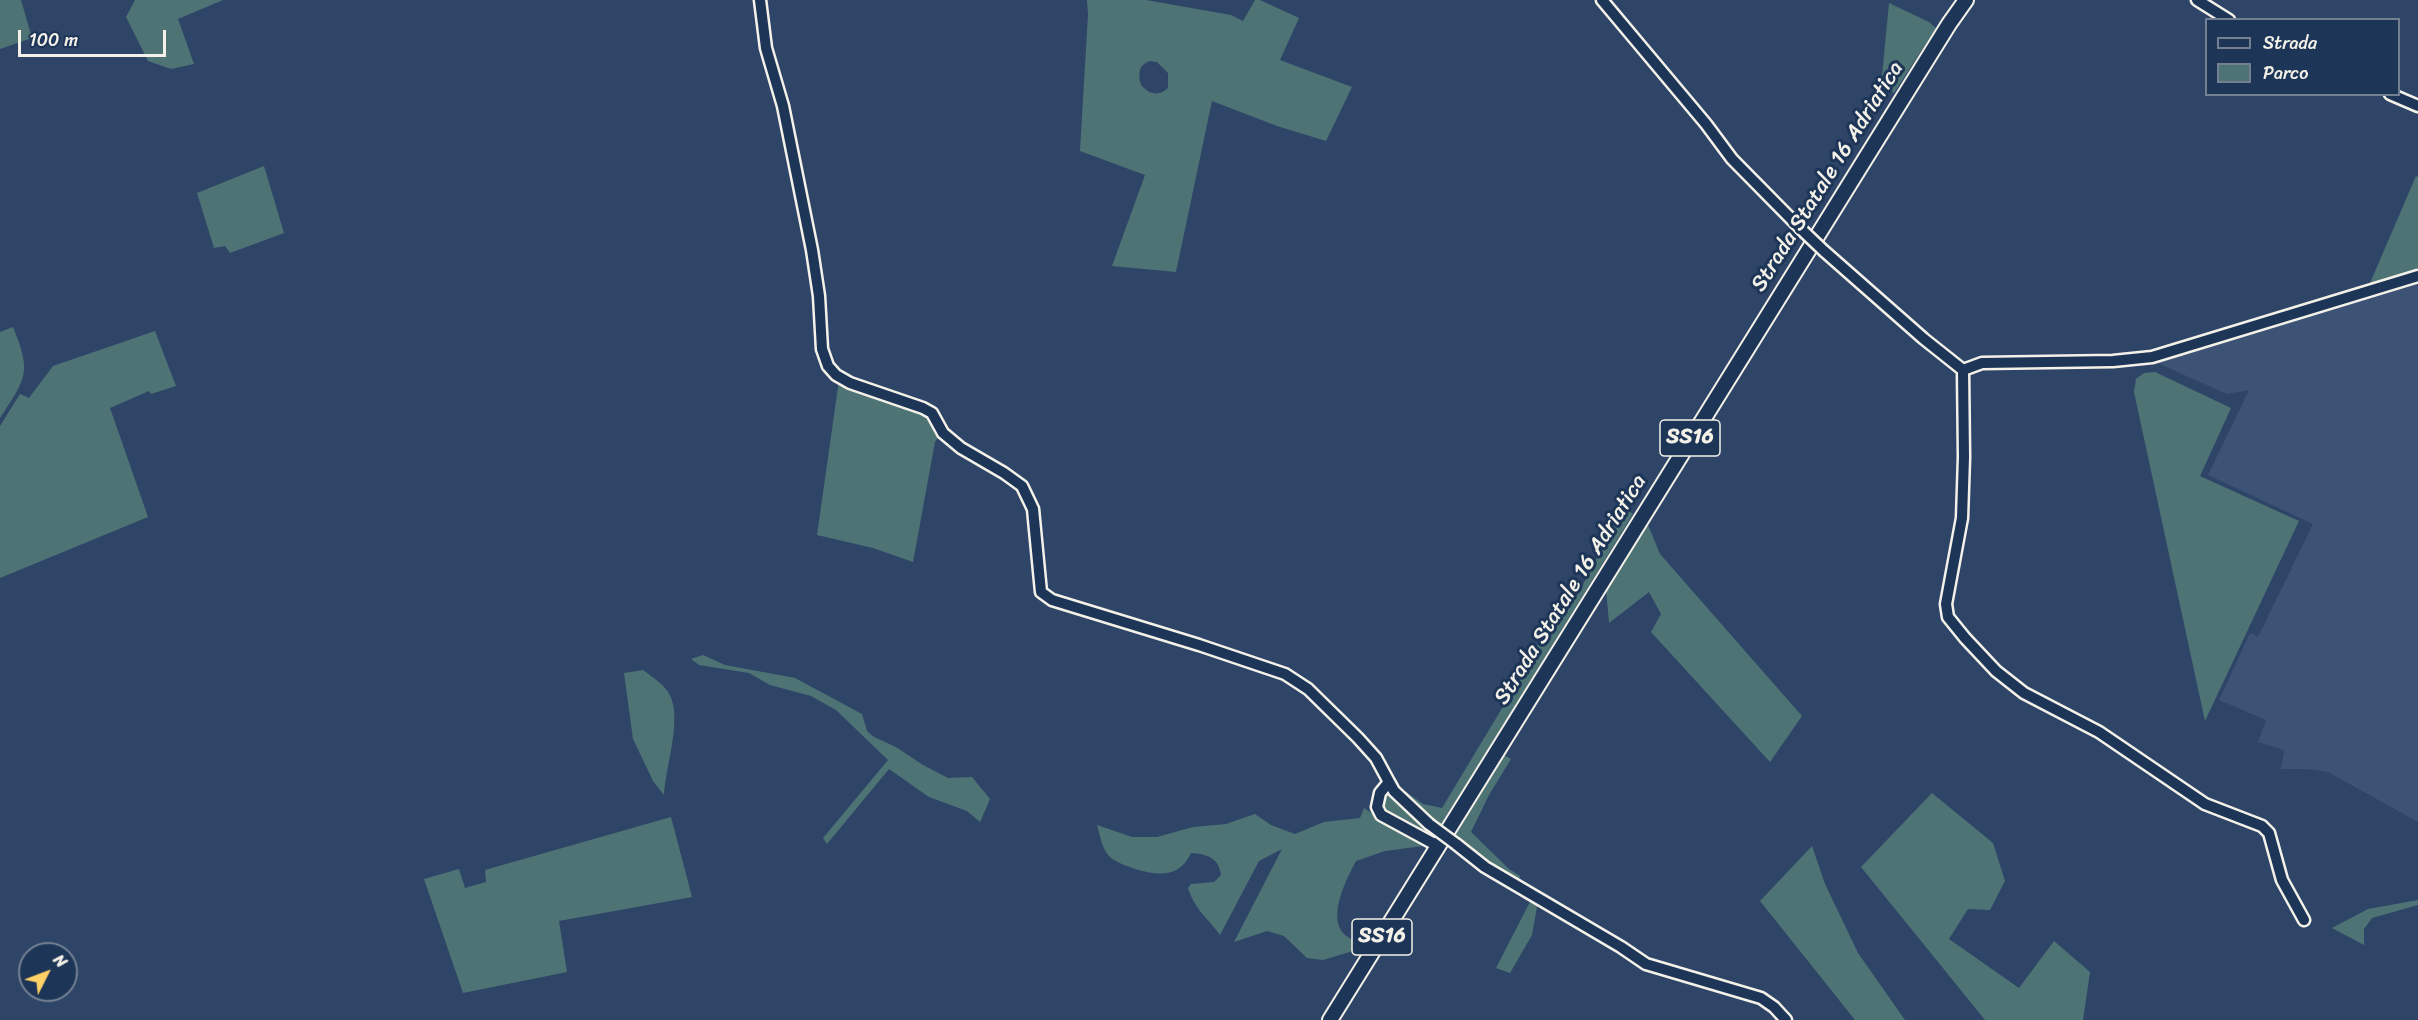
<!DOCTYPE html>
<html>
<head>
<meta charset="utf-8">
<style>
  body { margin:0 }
  #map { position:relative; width:2418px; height:1020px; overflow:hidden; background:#2e4568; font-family:Sriracha,sans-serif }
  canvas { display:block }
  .legend { position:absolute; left:2205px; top:18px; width:195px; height:78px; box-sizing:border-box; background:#1d3557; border:2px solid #738091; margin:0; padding:8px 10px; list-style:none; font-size:18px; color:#f4f1e8 }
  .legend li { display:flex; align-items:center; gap:12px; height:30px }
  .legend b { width:30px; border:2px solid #738091 }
  .north { position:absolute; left:18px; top:942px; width:60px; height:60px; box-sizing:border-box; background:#1d3557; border:2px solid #738091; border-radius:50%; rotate:48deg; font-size:16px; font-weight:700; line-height:24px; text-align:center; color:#f4f1e8 }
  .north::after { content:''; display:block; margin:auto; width:21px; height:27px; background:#ffd166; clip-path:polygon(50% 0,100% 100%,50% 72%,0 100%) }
  .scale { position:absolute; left:18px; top:30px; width:148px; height:27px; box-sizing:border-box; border:3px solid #f4f1e8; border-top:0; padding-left:8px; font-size:18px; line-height:21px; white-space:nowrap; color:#f4f1e8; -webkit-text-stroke:4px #1d3557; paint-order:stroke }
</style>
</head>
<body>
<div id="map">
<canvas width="2418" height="1020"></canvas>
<ul class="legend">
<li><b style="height:8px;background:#1d3557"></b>Strada</li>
<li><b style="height:16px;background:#4e7375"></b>Parco</li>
</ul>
<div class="north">N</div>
<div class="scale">100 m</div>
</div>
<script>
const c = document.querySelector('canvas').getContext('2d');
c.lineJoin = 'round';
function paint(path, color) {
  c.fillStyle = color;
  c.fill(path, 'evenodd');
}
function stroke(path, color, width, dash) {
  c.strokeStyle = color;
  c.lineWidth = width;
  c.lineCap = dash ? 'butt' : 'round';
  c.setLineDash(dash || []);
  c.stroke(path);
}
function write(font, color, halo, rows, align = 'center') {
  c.font = font + ' Sriracha,sans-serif';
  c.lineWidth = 6;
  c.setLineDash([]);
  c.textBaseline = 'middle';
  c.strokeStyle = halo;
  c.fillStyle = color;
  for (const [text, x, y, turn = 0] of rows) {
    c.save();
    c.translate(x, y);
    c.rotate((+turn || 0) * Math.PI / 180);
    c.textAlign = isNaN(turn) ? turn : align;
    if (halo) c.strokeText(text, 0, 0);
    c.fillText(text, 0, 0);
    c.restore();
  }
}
paint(new Path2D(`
  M2418 280V822L2328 772 2307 769H2281L2284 750 2258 742 2266 720 2219 700 2250 633 2258 637 2313 524 2208 475 2249 390 2227 394 2155 362Z`), '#3d5376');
paint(new Path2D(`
  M0 0H21L32 38 0 49Z
  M135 0H223L178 19 194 64 171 69 148 61 126 17Z
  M1087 0H1146L1231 15 1243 21 1255 0H1260L1299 18 1280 60 1352 87 1326 141 1277 126 1212 101 1176 272 1112 266 1145 175 1080 151 1088 14ZM1150 61 1157 62 1168 73V88C1158 97 1149 94 1141 85 1138 74 1138 65 1150 61Z
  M1889 3 1929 22 1936 28 1894 93 1881 86Z
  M264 166 284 233 230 253 225 246 214 248 197 193Z
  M2416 176 2418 177V271L2370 283Z
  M13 327C32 373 26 378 0 418V332Z
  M155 331 176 386 151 394 149 391 110 408 148 517 0 578V426L20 394 29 398 53 366Z
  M2155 372 2231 408 2200 476 2299 521 2205 721 2134 392 2136 379 2144 373Z
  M839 380 931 415 941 433 935 442 913 562 873 548 817 535Z
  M1623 507 1633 514 1441 826 1430 818 1405 791 1423 804 1442 808 1507 700 1506 698 1532 663 1522 657C1571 627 1596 555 1623 507Z
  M1648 525 1660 554 1802 716 1770 762 1651 632 1661 614 1649 592 1609 623 1606 589Z
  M703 655 725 665 795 678 862 714 867 731 874 737 896 747 923 765 948 778 972 777 990 799 980 822 967 811 929 797 889 769 827 844 823 838 888 760 836 710 811 696 770 685 749 673 699 665 691 659Z
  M643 670C651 676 662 683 668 692 684 715 665 768 664 795L653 781 633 739 624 673Z
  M1504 755 1511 759 1489 795 1471 832 1509 869 1520 876 1519 882 1493 866 1455 836Z
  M1932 793 1993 843 2005 881 1990 910 1968 909 1949 939 2019 988 2054 941 2090 972 2083 1020H1985L1861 867Z
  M1388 796 1392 797 1425 828 1418 831 1389 818 1381 807 1382 802Z
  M1364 808 1423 846 1385 851 1356 861C1347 878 1326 918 1345 935 1351 940 1359 943 1366 947L1323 960 1307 958 1284 936 1267 931 1234 942 1282 849 1259 861 1220 935C1207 917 1195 910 1188 888L1191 884 1214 882 1221 875C1219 857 1206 854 1191 853 1180 878 1158 876 1135 869 1127 866 1115 862 1109 856 1102 849 1100 835 1097 825L1132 837H1157L1193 827 1226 824 1255 814 1271 825 1295 834 1324 822 1360 818Z
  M671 817 692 897 559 921 567 972 463 993 424 879 459 869 465 888 486 882 485 870Z
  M1812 846 1825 884 1858 953 1905 1020H1855L1760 901Z
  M1532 898 1538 901 1532 935 1510 973 1496 968Z
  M2418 900V905L2372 918 2364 929V945L2332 928 2368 909Z`), '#4e7375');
const minor = new Path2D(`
  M760 0 766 48 783 106 812 250 819 296 822 349 828 366 836 375 850 383 923 408 932 413 943 433 961 448 1004 473 1022 486 1033 509 1041 592 1052 600 1199 645 1285 674 1308 689 1358 738 1376 758 1389 782 1380 793 1377 807 1381 815 1438 846
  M1602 0 1706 124 1732 159 1802 230
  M2197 0 2229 20
  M2390 94 2418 106
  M1824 251 1924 339 1963 370 1982 363 2113 361 2152 357 2418 276
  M1963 370 1964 457 1962 518 1946 604 1948 617 1965 638 1996 671 2024 693 2099 732 2205 804 2262 826 2269 833 2282 880 2304 920
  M1389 782 1394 791 1429 824
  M1456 844 1485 867 1621 947 1646 964 1761 998 1774 1007 1786 1020`);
const major = new Path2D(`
  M1330 1020 1949 24 1966 0`);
stroke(minor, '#f4f1e8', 15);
stroke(major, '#f4f1e8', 18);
stroke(minor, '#1d3557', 10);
stroke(major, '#1d3557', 14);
const minorBridge = new Path2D(`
  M1802 230 1824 251
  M1429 824 1456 844`);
stroke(minorBridge, '#f4f1e8', 15, []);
stroke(minorBridge, '#1d3557', 10);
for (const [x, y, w] of [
  [1690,438,60],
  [1382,937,60]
]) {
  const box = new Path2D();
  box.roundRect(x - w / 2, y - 18, w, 36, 4.5);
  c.fillStyle = '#1d3557';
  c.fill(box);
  stroke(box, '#f4f1e8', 1.5);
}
write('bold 21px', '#f4f1e8', null, [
  ["SS16",1690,438],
  ["SS16",1382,937]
]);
write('22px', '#f4f1e8', '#1d3557', [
  ["Strada Statale 16 Adriatica",1828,177,-58],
  ["Strada Statale 16 Adriatica",1571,590,-58]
]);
</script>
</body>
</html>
